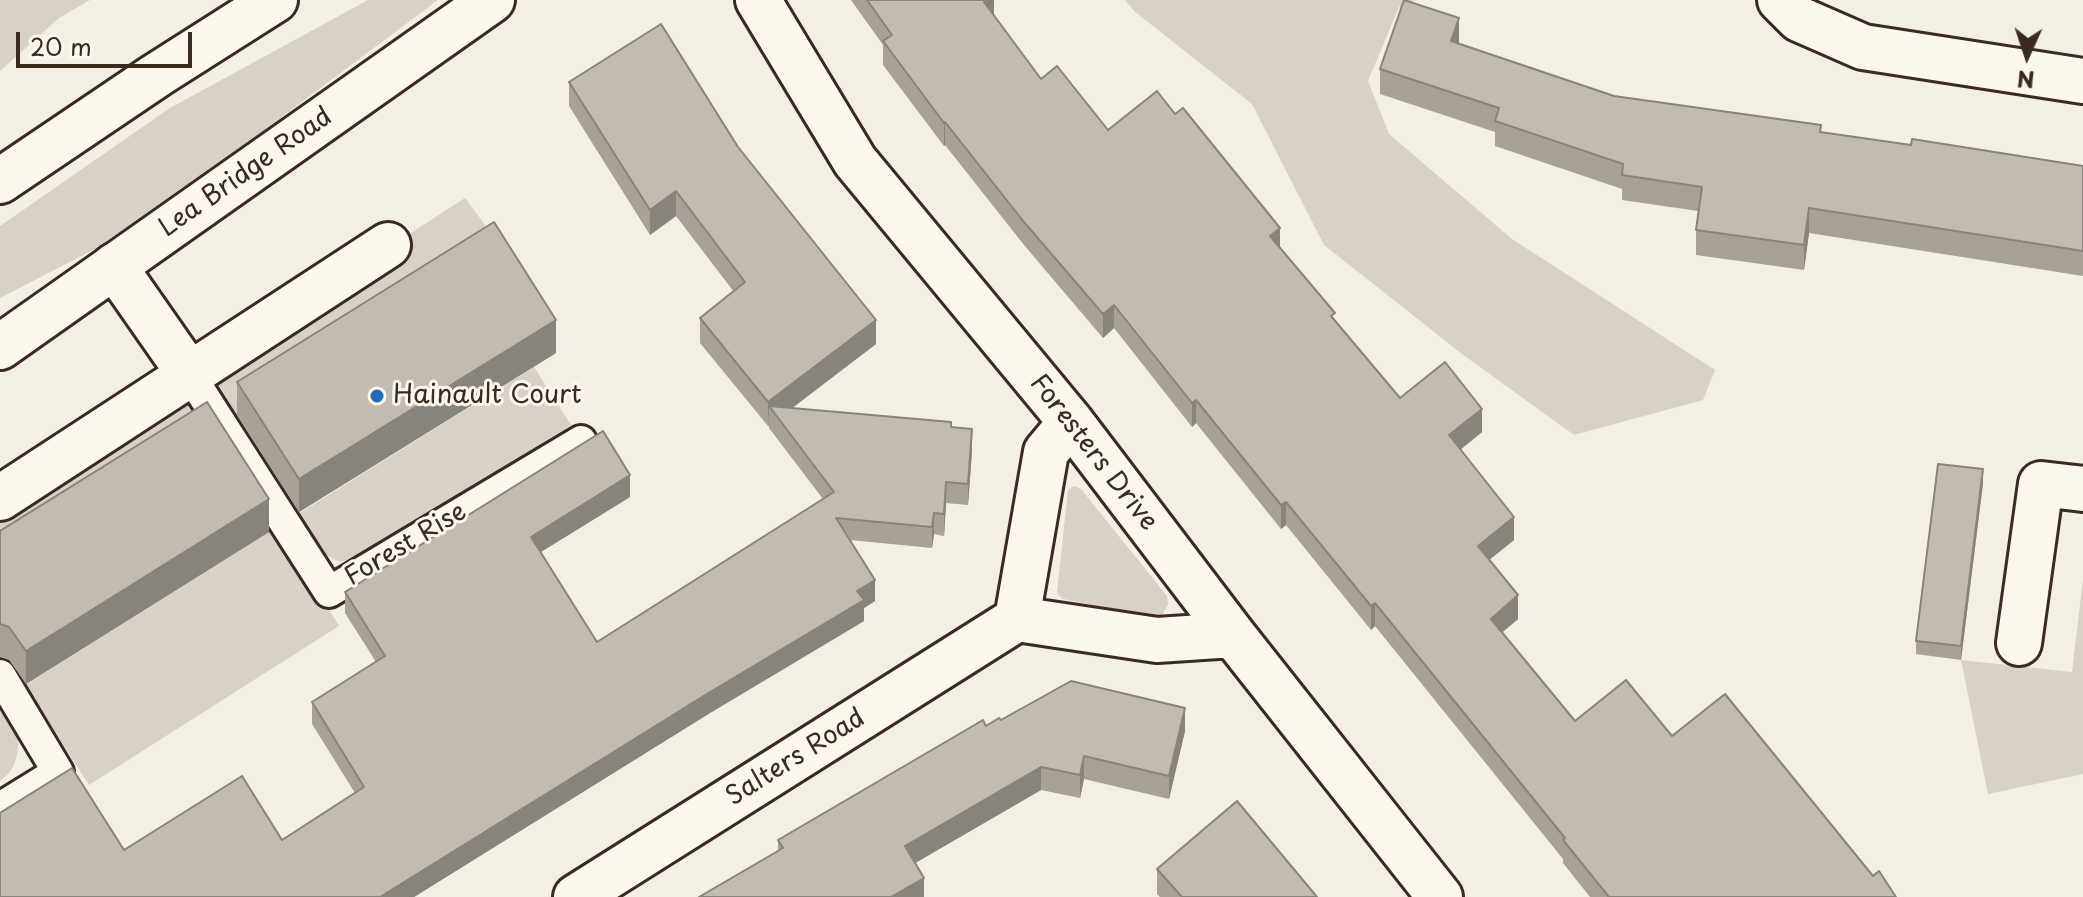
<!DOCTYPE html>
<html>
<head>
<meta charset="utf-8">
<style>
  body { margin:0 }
  #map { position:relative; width:2083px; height:897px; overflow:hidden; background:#f3efe4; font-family:"Playpen Sans",sans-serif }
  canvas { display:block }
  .north { position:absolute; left:1987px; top:16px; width:80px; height:80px; -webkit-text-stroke:6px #fbf7ec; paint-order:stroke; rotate:183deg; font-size:22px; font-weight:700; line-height:32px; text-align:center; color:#3b2a1e }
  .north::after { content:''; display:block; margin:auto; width:28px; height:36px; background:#3b2a1e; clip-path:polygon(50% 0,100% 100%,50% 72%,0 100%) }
  .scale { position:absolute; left:16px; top:32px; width:176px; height:36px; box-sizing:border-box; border:4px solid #3b2a1e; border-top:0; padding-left:10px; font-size:24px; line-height:28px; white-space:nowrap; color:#3b2a1e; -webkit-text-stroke:6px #fbf7ec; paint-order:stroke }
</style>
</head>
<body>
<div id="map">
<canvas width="2083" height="897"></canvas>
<div class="north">N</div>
<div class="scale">20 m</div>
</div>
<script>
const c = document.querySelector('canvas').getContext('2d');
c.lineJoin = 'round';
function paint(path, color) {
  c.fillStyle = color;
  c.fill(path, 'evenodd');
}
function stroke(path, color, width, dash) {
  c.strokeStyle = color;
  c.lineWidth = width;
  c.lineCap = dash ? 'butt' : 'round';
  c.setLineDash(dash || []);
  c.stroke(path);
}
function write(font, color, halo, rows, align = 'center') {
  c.font = font + ' "Playpen Sans",sans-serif';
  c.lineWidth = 6;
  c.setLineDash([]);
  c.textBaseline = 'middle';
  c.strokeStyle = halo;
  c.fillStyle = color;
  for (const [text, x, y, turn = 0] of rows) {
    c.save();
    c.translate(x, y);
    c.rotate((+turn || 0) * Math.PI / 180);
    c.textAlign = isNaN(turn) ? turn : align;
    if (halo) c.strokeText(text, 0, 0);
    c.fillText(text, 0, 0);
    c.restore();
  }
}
paint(new Path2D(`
  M0 0H90L59 18 0 71Z
  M368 0H438L263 131 95 249 0 298V226L170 108Z
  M1125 0H1416L1399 7 1368 81 1389 134 1512 239 1715 370 1703 400 1574 435 1462 354 1324 245 1252 104 1134 11Z
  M465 198 503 249 0 563V498Z
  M534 367 571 425 359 557 339 562 321 552 298 514Z
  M1074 486 1081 489 1167 596 1168 605 1162 615 1150 617 1063 599 1057 593 1068 490Z
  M278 526 339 626 89 785 25 685Z
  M2083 579V774L1988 794 1961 660 2072 672Z
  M0 700 19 722C18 744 21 767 0 781Z`), '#d8d1c6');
const lane = new Path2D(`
  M190 375 329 592 581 441
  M0 675 58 772 0 808`);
const street = new Path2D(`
  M758 0 855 161 1071 422 1233 635 1440 897
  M1780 0 1799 19 1863 47 2083 81
  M114 266 190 375
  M0 498 388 245
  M1017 619 1046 452 1071 422
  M2019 643 2041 484 2083 489
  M576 897 1017 619 1157 640 1233 635`);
const primary = new Path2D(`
  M0 181 157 75 275 0
  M0 347 492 0`);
stroke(lane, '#3b2a1e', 36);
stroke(street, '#3b2a1e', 50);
stroke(primary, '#3b2a1e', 50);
stroke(lane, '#fbf7ec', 30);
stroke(street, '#fbf7ec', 44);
stroke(primary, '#fbf7ec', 44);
paint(new Path2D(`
  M851 0H994V16L1041 79 1108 130 1280 248 1335 320 1400 398 1482 432 1461 449 1514 540 1489 560 1518 619 1502 632 1575 721 1672 736 1873 876 1896 897H1590L1563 863V859L1375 626 1371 630 1286 525 1281 529 1196 423 1192 427 1114 328 1103 338 1024 245 945 145 944 146 883 65V45Z
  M1459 44 1614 96 1821 132 1911 145 2083 166V276L1809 233 1804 270 1696 255V230L1698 211 1622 200V189L1495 146V132L1380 94V69Z
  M569 82 738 147 876 344 791 408 951 427 972 451 968 505 946 503 944 536 934 534 932 548 850 540 875 601 864 608V621L710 713 414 897 124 850 282 840 355 793 312 724V702L376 662 345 613V592L630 497 541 552 597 642 823 499 769 428V426H768L700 343V318L734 292 676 216 650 235 569 106Z
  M556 353 299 512 237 415V382Z
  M1983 483 1961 660 1916 654V641Z
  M0 531 269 532 26 684 9 660 0 657Z
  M1001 720 1185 731 1169 799 1084 779 1080 798 1041 790 915 863 924 897 778 851V840L986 726Z
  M1157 869 1317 897H1160L1157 894Z`), '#a8a197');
paint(new Path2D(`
  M986 0H994V17L984 2Z
  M1459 18V43L1451 66V41Z
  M945 122V145L944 146V123Z
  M676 191V216L650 235V210Z
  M1809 208V233L1804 270V245Z
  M1280 228V251L1270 236Z
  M1114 305V328L1103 338V314Z
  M556 320V353L299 512V479Z
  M876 320V344L778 419 769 406 768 426V402Z
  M1196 400V423L1192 427V403Z
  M1482 409V432L1449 459V435Z
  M972 429V451L968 505V484Z
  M1983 469V483L1961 660V646Z
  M630 475V497L531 558V537Z
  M946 482V503L944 536V514Z
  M269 499V532L26 684V651Z
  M1286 502V525L1281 529V505Z
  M934 513V534L932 548V527Z
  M1514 517V540L1478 569V546Z
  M875 580V601L864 608V621L710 713 414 897H380L710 692Z
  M1518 595V619L1491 642V619Z
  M1375 603V626L1371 630V606Z
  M1185 708V731L1169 799V776Z
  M1084 756V779L1080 798V775Z
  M1041 767V790L905 869V846Z
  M924 878V897H891Z`), '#88837b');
const building = new Path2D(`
  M867 0H986L984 2 1041 79 1057 66 1108 130 1157 91 1175 114 1183 108 1280 228 1270 236 1335 313 1331 316 1400 398 1445 362 1482 409 1449 435 1514 517 1478 546 1518 595 1491 619 1575 721 1626 680 1672 736 1725 694 1873 876 1879 871 1896 897H1609L1563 840 1565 838 1375 603 1371 606 1286 502 1281 505 1196 400 1192 403 1114 305 1103 314 1024 222 945 122 944 123 883 41 892 35Z
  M1404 0 1459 18 1451 41 1614 96 1821 125 1820 132 1911 145 1912 139 2083 166V251L1809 208 1804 245 1696 230 1702 187 1622 175 1623 164 1495 121 1499 108 1380 69Z
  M661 24 738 147 876 320 768 402 700 318 745 282 676 191 650 210 569 82Z
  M494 222 556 320 299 479 237 382Z
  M207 402 269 499 26 651 9 627 0 624V531Z
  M769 406 951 422V427L972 429 968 484 946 482 944 514 934 513 932 527 836 518 875 580 857 591 864 600 710 692 380 897H0V813L72 768 124 850 242 776 282 840 364 787 312 702 385 656 345 592 603 431 630 475 531 537 597 642 834 492Z
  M1938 464 1983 469 1961 646 1916 641Z
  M1071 681 1185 708 1169 776 1084 756 1080 775 1041 767 905 846 924 878 891 897H699L783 848 778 840 983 720 986 726 999 718 1001 720Z
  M1237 801 1317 897H1182L1157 869Z`);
paint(building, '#c3bbb0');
stroke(building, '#88837b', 2);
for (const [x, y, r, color] of [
  [377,396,8,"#1f6fb2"]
]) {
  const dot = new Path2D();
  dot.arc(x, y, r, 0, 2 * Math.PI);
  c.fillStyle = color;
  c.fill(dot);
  stroke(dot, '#fbf7ec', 3);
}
write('26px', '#3b2a1e', '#fbf7ec', [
  ["Lea Bridge Road",246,173,-35],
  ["Foresters Drive",1093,453,52],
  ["Forest Rise",406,545,-31],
  ["Salters Road",796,758,-32]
]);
write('26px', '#3b2a1e', '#fbf7ec', [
  ["Hainault Court",393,396]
], 'left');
</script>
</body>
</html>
